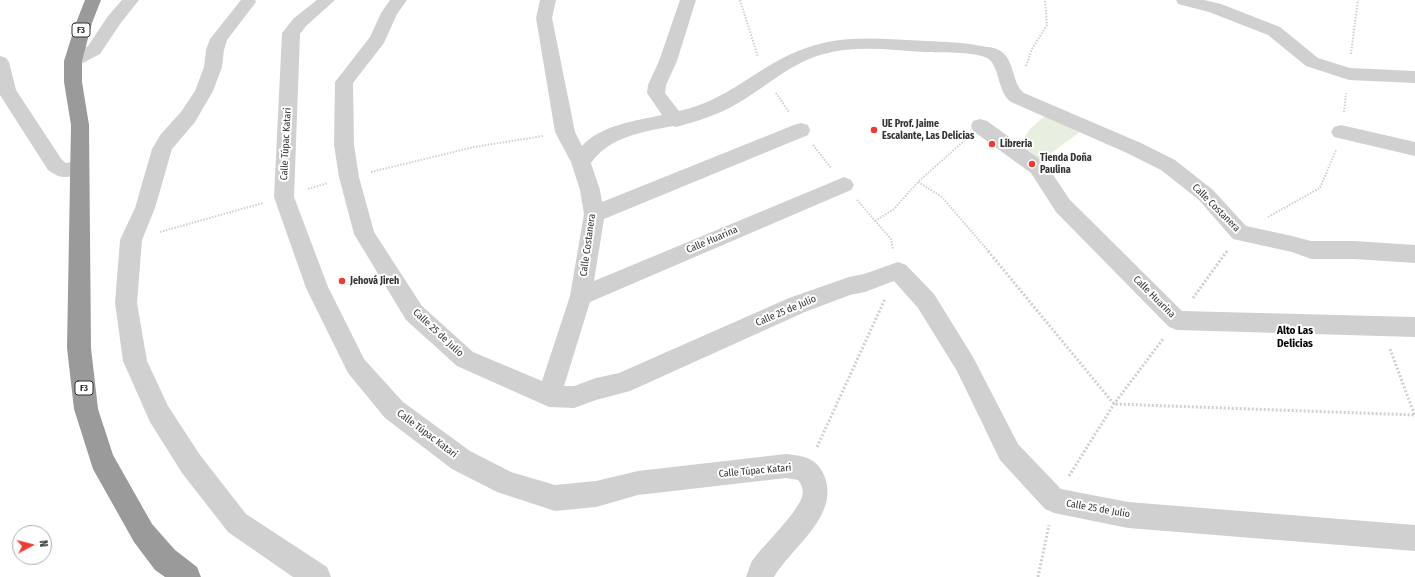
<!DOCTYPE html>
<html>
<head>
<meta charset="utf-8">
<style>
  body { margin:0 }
  #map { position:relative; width:1415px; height:577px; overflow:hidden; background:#fff; font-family:"Fira Sans Condensed",sans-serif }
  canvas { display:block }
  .north { position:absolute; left:12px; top:525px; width:40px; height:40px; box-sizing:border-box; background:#fff; border:1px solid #adadad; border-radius:50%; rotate:83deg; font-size:11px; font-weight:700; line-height:16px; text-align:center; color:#333 }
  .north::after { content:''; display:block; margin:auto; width:14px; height:18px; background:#ed3b32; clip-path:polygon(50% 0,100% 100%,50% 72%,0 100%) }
</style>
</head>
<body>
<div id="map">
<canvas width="1415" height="577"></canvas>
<div class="north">N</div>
</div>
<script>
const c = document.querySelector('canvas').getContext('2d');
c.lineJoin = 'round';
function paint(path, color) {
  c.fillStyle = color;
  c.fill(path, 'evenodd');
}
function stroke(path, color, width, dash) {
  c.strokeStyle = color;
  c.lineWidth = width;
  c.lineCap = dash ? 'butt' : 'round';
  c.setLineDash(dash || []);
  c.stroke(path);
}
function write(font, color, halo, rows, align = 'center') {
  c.font = font + ' "Fira Sans Condensed",sans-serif';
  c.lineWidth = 4;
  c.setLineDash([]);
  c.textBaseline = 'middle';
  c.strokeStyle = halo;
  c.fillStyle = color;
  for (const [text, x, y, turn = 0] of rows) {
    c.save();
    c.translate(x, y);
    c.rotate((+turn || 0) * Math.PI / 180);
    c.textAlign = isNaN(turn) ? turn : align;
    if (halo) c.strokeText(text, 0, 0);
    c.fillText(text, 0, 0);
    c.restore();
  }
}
paint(new Path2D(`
  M1047 114 1083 130 1040 161 1020 144 1030 129Z`), '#e7efe1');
stroke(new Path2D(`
  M740 0 758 57
  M1351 54 1358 0
  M1026 66 1032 49 1047 25 1045 0
  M776 93 789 112
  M1344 112 1346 93
  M813 145 831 168
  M371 172 474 147 543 136
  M918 182 942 197 989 252
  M308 189 328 183
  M857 200 891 239 893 250
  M1268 217 1320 188 1336 150
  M875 221 894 209 918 182 965 140
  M160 232 263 203
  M1226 252 1228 250`), '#d0d0d0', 2, [1.5, 1.5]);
stroke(new Path2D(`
  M988 251 1114 404 1415 415
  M1193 298 1227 251
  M1390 349 1415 416
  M817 447 885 299
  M1069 476 1114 404 1163 339
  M1038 577 1049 525`), '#d0d0d0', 3, [2, 2]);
paint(new Path2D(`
  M122 0H139L120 24 100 54 79 65 73 67 67 65 64 61 67 57 88 46 108 16Z
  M241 0H255L256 2 227 40 224 50 222 67 213 91 195 122 172 149 155 208 142 240 137 303 147 361 168 406 200 455 246 514 327 567 331 577H293L228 532 182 473 150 422 123 361 115 303 120 240 135 208 152 149 161 134 181 112 195 91 204 67 206 50 210 39Z
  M317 0H335L306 26 300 34 294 197 328 287 364 359 403 402 470 451 511 472 555 485 596 481 638 471 786 454C803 456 816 457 824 475 841 515 792 547 774 577H746C749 570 750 562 755 557 767 542 796 514 802 497 804 492 802 484 798 480L786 478 638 495 596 507 555 511 497 492 452 469 385 418 348 373 306 288 274 197 282 33 294 18Z
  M390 0H407L397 14 384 43 353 83 354 145 359 177 374 232 422 306 473 352 542 381 570 296 584 214 580 190 571 162 555 132 536 18 540 0H556L552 18 575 132 582 146C601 125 635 121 662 115L647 93 648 85 659 61 680 0H696L677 61 666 85 665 93 679 111C729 100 754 69 798 51 840 33 882 39 927 41 945 42 963 42 981 46 987 47 993 47 999 50 1016 60 1011 83 1024 93L1141 143 1175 160 1213 190 1246 226 1292 236 1311 241H1354L1415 245V263L1354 259H1311L1292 252 1233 239 1199 200 1161 170 1127 153 1011 102C997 92 1000 65 987 58 972 51 941 53 924 52 891 50 856 45 824 54 792 62 766 87 738 103 719 115 697 121 676 127L673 126C643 132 610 136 591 163L600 190 602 202 794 125 801 123 808 125 810 130 808 135 604 219 594 281 837 180 844 177 851 180 854 185 851 190 590 302 564 386H574L596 378 619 373 789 298 849 277 864 274 898 262 906 265 934 294 973 357 1018 444 1061 489 1128 502 1415 525V551L1128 528 1054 513 1045 509 1000 460 957 371 918 308 894 281 865 292 850 295 805 312 630 391 596 400 574 408 549 407 457 366 406 320 354 234 339 177 334 145 335 82 370 37 381 13Z
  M1176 0H1204L1221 4 1280 27 1318 58 1350 68 1415 71V83L1349 80 1306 66 1268 35 1209 12 1178 4Z
  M0 56 6 58 9 62 16 90 62 160 66 163 79 160 86 162 89 167 86 172C69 177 63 181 48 170L0 95Z
  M980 119 987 121 1045 163 1070 200 1182 311 1415 317V337L1177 330 1169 327 1056 212 1031 173 973 131 971 126 973 121Z
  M1341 125 1415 142V156L1334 137 1331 132 1334 127Z`), '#d0d0d0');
paint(new Path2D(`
  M85 0H101L92 23 82 61V82L89 125 91 348 98 409 113 455 152 524 175 550 197 567 201 577H165L155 570 134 542 93 469 74 409 67 348 71 125 64 82V61L76 23Z`), '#9a9a9a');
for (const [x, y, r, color] of [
  [874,130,4,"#ed3b32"],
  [992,144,4,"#ed3b32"],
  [1032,164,4,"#ed3b32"],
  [342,281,4,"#ed3b32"]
]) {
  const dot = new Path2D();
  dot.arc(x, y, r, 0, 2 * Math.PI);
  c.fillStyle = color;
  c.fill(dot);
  stroke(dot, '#fff', 1.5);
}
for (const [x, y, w] of [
  [81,30,18],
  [84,388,18]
]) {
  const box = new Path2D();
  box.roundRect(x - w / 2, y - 7, w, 14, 3);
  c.fillStyle = '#fff';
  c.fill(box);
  stroke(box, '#333', 1);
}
write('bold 9px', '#333', null, [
  ["F3",81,30],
  ["F3",84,388]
]);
write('bold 10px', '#333', '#fff', [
  ["UE Prof. Jaime",882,124],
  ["Escalante, Las Delicias",882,136],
  ["Libreria",1000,144],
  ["Tienda Doña",1040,158],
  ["Paulina",1040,170],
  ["Jehová Jireh",350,281]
], 'left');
write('10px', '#333', '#fff', [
  ["Calle Túpac Katari",286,144,-87],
  ["Calle Costanera",1216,208,45],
  ["Calle Huarina",712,240,-23],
  ["Calle Costanera",588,245,-82],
  ["Calle Huarina",1154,297,45],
  ["Calle 25 de Julio",786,311,-23],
  ["Calle 25 de Julio",438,333,43],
  ["Calle Túpac Katari",427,434,37],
  ["Calle Túpac Katari",755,471,-5],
  ["Calle 25 de Julio",1098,509,10]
]);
write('bold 11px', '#000', '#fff', [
  ["Alto Las",1295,331],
  ["Delicias",1295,344]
]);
</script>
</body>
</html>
